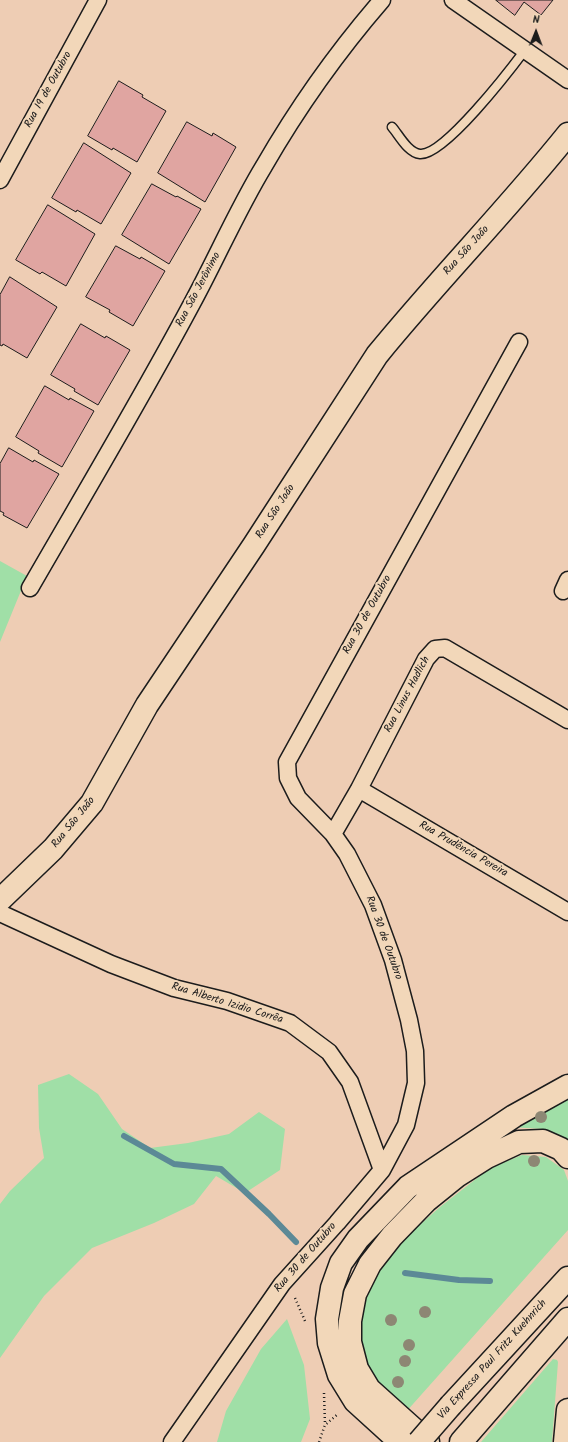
<!DOCTYPE html>
<html>
<head>
<meta charset="utf-8">
<style>
  body { margin:0 }
  #map { position:relative; width:568px; height:1442px; overflow:hidden; background:#eecdb4; font-family:Kalam,sans-serif }
  canvas { display:block }
  .north { position:absolute; left:516px; top:12px; width:40px; height:40px; -webkit-text-stroke:3px #f2d7b9; paint-order:stroke; rotate:1deg; font-size:11px; font-weight:700; line-height:16px; text-align:center; color:#1c1c1c }
  .north::after { content:''; display:block; margin:auto; width:14px; height:18px; background:#1c1c1c; clip-path:polygon(50% 0,100% 100%,50% 72%,0 100%) }
</style>
</head>
<body>
<div id="map">
<canvas width="568" height="1442"></canvas>
<div class="north">N</div>
</div>
<script>
const c = document.querySelector('canvas').getContext('2d');
c.lineJoin = 'round';
function paint(path, color) {
  c.fillStyle = color;
  c.fill(path, 'evenodd');
}
function stroke(path, color, width, dash) {
  c.strokeStyle = color;
  c.lineWidth = width;
  c.lineCap = dash ? 'butt' : 'round';
  c.setLineDash(dash || []);
  c.stroke(path);
}
function write(font, color, halo, rows, align = 'center') {
  c.font = font + ' Kalam,sans-serif';
  c.lineWidth = 4;
  c.setLineDash([]);
  c.textBaseline = 'middle';
  c.strokeStyle = halo;
  c.fillStyle = color;
  for (const [text, x, y, turn = 0] of rows) {
    c.save();
    c.translate(x, y);
    c.rotate((+turn || 0) * Math.PI / 180);
    c.textAlign = isNaN(turn) ? turn : align;
    if (halo) c.strokeText(text, 0, 0);
    c.fillText(text, 0, 0);
    c.restore();
  }
}
paint(new Path2D(`
  M0 561 27 576 0 642Z
  M69 1074 98 1094 122 1129 150 1148 188 1143 229 1134 259 1112 285 1129 280 1170 245 1193 216 1176 194 1204 154 1223 92 1248 44 1296 0 1358V1204L10 1191 44 1158 39 1128 38 1085Z
  M568 1098V1143L557 1134 542 1129 510 1127Z
  M522 1155 546 1157 564 1170 568 1181V1230L405 1413 377 1386 363 1359 358 1333 361 1306 373 1276 398 1244 440 1207 490 1168Z
  M287 1319 304 1365 310 1419 301 1442H217L226 1411 261 1349Z
  M553 1359 557 1360 558 1362 552 1442H481Z`), '#a0dfa7');
stroke(new Path2D(`
  M124 1136 174 1164 221 1169 269 1214 296 1242
  M405 1273 459 1280 490 1281`), '#5c8996', 6);
const building = new Path2D(`
  M496 0H553L541 15 524 2 515 15Z
  M119 81 143 95 142 97 166 111 137 162 113 148 112 150 88 136Z
  M187 122 212 136 213 133 236 147 205 202 158 173Z
  M84 143 131 173 101 224 77 210 76 212 52 198Z
  M152 184 176 197 177 196 201 209 169 264 122 235Z
  M48 205 95 234 66 286 42 272 40 274 16 260Z
  M116 246 140 259 141 257 165 271 133 326 109 312 110 310 86 297Z
  M10 277 57 307 27 358 3 344 2 346 0 345V295Z
  M81 324 105 338 106 336 130 350 98 405 74 391 75 389 51 375Z
  M45 386 69 400 70 398 94 411 62 467 38 453 39 451 16 437Z
  M9 448 33 462 34 460 59 474 27 528 3 515 4 513 0 511V464Z`);
paint(building, '#e0a5a1');
stroke(building, '#1c1c1c', 1);
const lane = new Path2D(`
  M392 127C399 135 408 153 420 154 444 156 510 70 525 50`);
const street = new Path2D(`
  M453 0 568 80
  M0 180 98 0
  M30 588C83 496 138 404 189 309 215 262 236 212 264 166 298 107 337 52 382 0
  M563 591 568 580
  M359 789 568 912
  M333 834 359 789 426 659 435 649 445 648 568 720
  M0 913 111 964 174 988 227 1001 290 1023 329 1052 350 1082 382 1170
  M172 1442 282 1284 337 1223 382 1170 406 1125 416 1083 415 1051 409 1020 393 960 373 905 347 854 333 834 298 798 288 778 287 762 519 342`);
const secondary = new Path2D(`
  M0 900 53 849 92 803 147 705 254 545 377 355C439 279 507 210 568 134`);
const primary = new Path2D(`
  M451 1405 568 1278
  M400 1442 355 1401 339 1375 329 1343 327 1319 332 1288 341 1263 358 1239 408 1187 514 1116 568 1086
  M428 1442 369 1389 357 1369 350 1342V1321L355 1294 370 1264 392 1236 426 1201 457 1176 487 1157 519 1142 543 1141 561 1149 568 1157
  M461 1442 568 1319
  M565 1442 568 1410`);
stroke(lane, '#1c1c1c', 11);
stroke(street, '#1c1c1c', 19);
stroke(secondary, '#1c1c1c', 25);
stroke(primary, '#1c1c1c', 25);
stroke(new Path2D(`
  M295 1298 305 1321
  M324 1393 325 1425
  M319 1442 325 1425 338 1414`), '#1c1c1c', 2.5, [1, 3]);
stroke(lane, '#f2d7b9', 8);
stroke(street, '#f2d7b9', 16);
stroke(secondary, '#f2d7b9', 22);
stroke(primary, '#f2d7b9', 22);
const primaryBridge = new Path2D(`
  M419 1442 451 1405`);
stroke(primaryBridge, '#1c1c1c', 25, []);
stroke(primaryBridge, '#f2d7b9', 22);
c.fillStyle = '#8d8774';
for (const [x, y] of [
  [541,1117],
  [534,1161],
  [425,1312],
  [391,1320],
  [409,1345],
  [405,1361],
  [398,1382]
]) {
  c.beginPath();
  c.arc(x, y, 6, 0, 2 * Math.PI);
  c.fill();
}
write('11px', '#1c1c1c', '#f2d7b9', [
  ["Rua 19 de Outubro",49,90,-61],
  ["Rua São João",467,251,-48],
  ["Rua São Jerônimo",199,290,-62],
  ["Rua São João",276,512,-57],
  ["Rua 30 de Outubro",368,615,-61],
  ["Rua Linus Hadlich",408,695,-62],
  ["Rua São João",74,823,-51],
  ["Rua Prudência Pereira",463,850,30],
  ["Rua 30 de Outubro",383,938,70],
  ["Rua Alberto Izidio Corrêa",227,1004,17],
  ["Rua 30 de Outubro",306,1258,-49],
  ["Via Expressa Paul Fritz Kuehnrich",493,1360,-48]
]);
</script>
</body>
</html>
